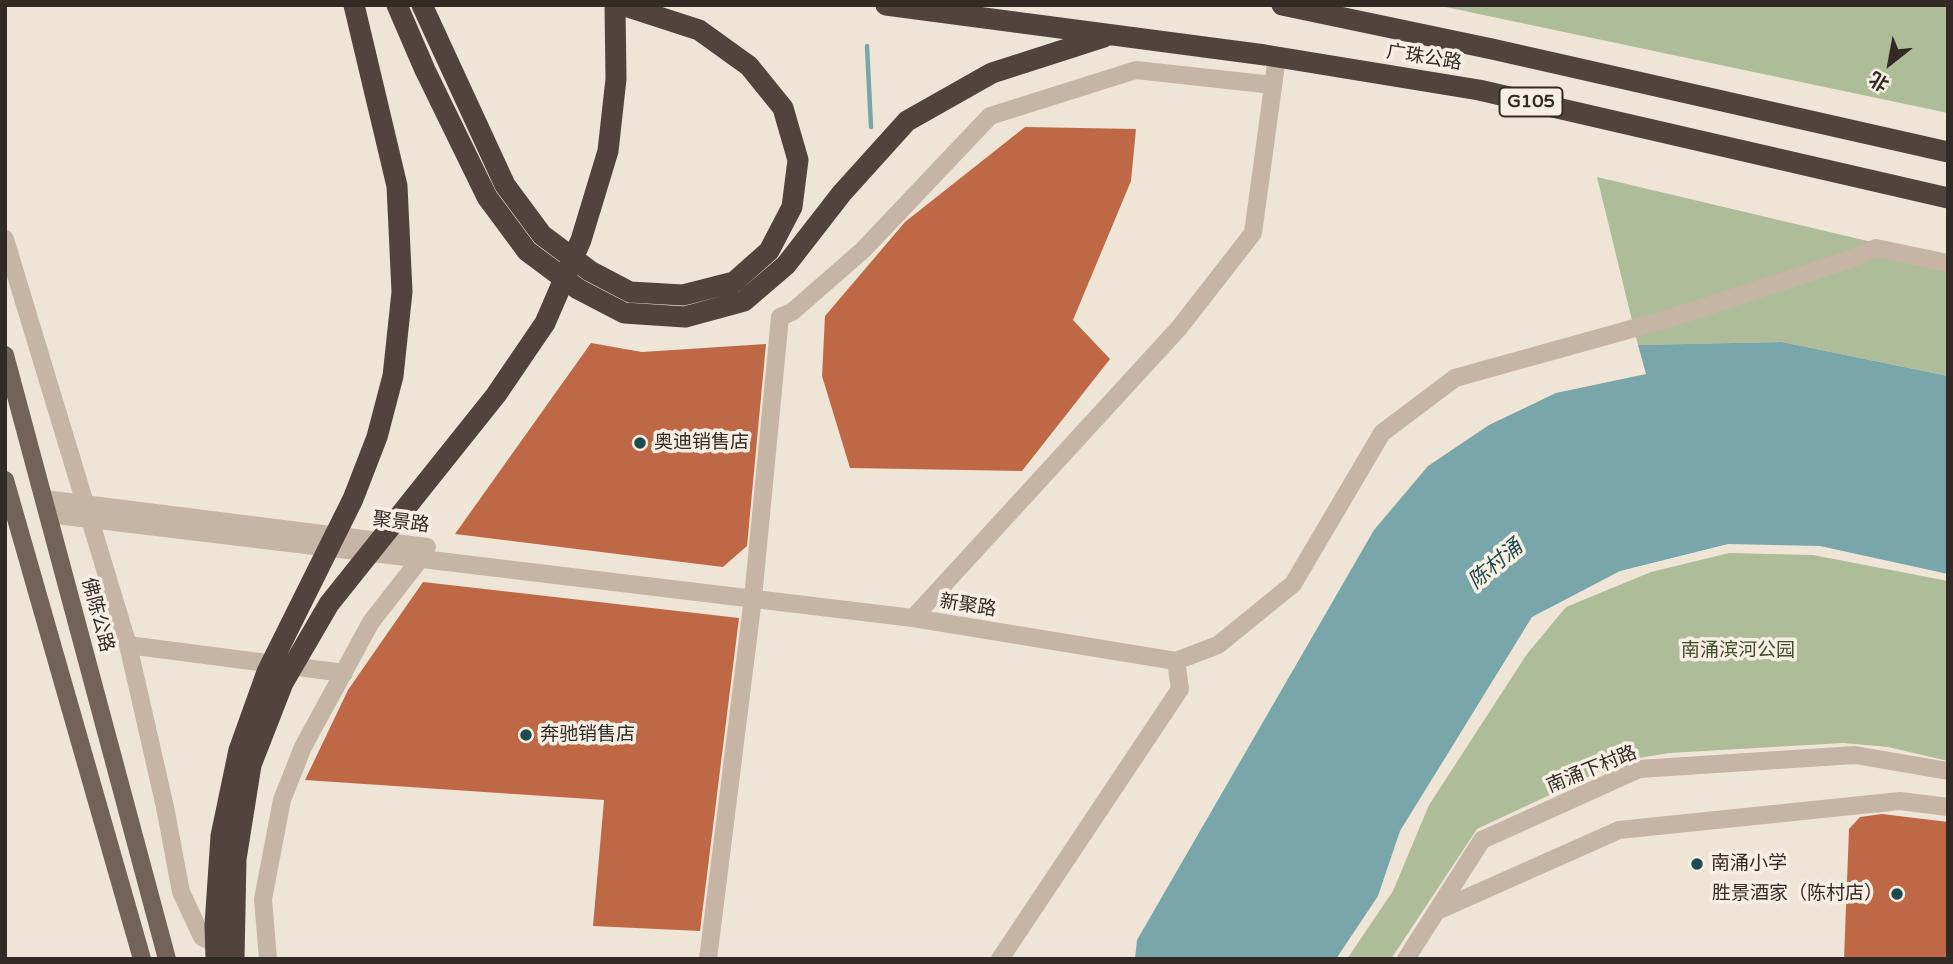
<!DOCTYPE html>
<html>
<head>
<meta charset="utf-8">
<style>
  body { margin:0 }
  #map { position:relative; width:1953px; height:964px; overflow:hidden; background:#efe5d7; font-family:"Varela Round","Noto Sans SC",sans-serif }
  canvas { display:block }
  .frame { position:absolute; inset:0; border:7px solid #322a25; pointer-events:none }
  .north { position:absolute; left:1855px; top:28px; width:70px; height:70px; -webkit-text-stroke:5px #f7efe3; paint-order:stroke; rotate:211deg; font-size:19px; font-weight:700; line-height:28px; text-align:center; color:#322a25 }
  .north::after { content:''; display:block; margin:auto; width:24px; height:32px; background:#322a25; clip-path:polygon(50% 0,100% 100%,50% 72%,0 100%) }
</style>
</head>
<body>
<div id="map">
<canvas width="1953" height="964"></canvas>
<div class="frame"></div>
<div class="north">北</div>
</div>
<script>
const c = document.querySelector('canvas').getContext('2d');
c.lineJoin = 'round';
function paint(path, color) {
  c.fillStyle = color;
  c.fill(path, 'evenodd');
}
function stroke(path, color, width, dash) {
  c.strokeStyle = color;
  c.lineWidth = width;
  c.lineCap = dash ? 'butt' : 'round';
  c.setLineDash(dash || []);
  c.stroke(path);
}
function write(font, color, halo, rows, align = 'center') {
  c.font = font + ' "Varela Round","Noto Sans SC",sans-serif';
  c.lineWidth = 7;
  c.setLineDash([]);
  c.textBaseline = 'middle';
  c.strokeStyle = halo;
  c.fillStyle = color;
  for (const [text, x, y, turn = 0] of rows) {
    c.save();
    c.translate(x, y);
    c.rotate((+turn || 0) * Math.PI / 180);
    c.textAlign = isNaN(turn) ? turn : align;
    if (halo) c.strokeText(text, 0, 0);
    c.fillText(text, 0, 0);
    c.restore();
  }
}
paint(new Path2D(`
  M1436 5H1948V113Z
  M1597 177 1948 260V376L1782 342 1638 345Z
  M1729 553 1813 555 1948 581V761L1888 747 1843 743 1669 753 1622 761 1477 829 1391 959H1347L1393 891 1429 805 1527 654 1566 607 1651 572Z`), '#afbc99');
paint(new Path2D(`
  M1782 342 1948 376V574L1820 546 1728 544 1620 571 1532 617 1400 831 1378 896 1336 959H1135L1137 940 1374 530 1428 466 1489 425 1556 393 1646 374 1638 345Z`), '#78a6aa');
stroke(new Path2D(`
  M867 46 871 127`), '#78a6aa', 4.5);
paint(new Path2D(`
  M1025 127 1136 129 1131 181 1073 320 1110 359 1022 471 850 468 822 376 825 316 905 222Z
  M591 343 642 352 766 344 747 546 723 567 455 534Z
  M423 582 739 618 700 931 593 926 604 800 305 780 348 690Z
  M1882 814 1948 822V959H1844L1849 829 1860 817Z`), '#be6846');
stroke(new Path2D(`
  M5 239 128 645 344 673
  M44 499 427 547
  M48 514 913 618 1176 661
  M913 618 1179 328 1253 233 1277 57
  M128 645 165 807 181 892 202 937 225 949
  M1437 911 1619 830 1900 801 1948 807
  M268 959 263 899 282 800 303 747 371 622 421 558
  M708 959 753 598 780 317 792 312 863 250 990 116 1136 70 1273 85
  M1000 959 1180 689 1176 661 1218 645 1293 584 1382 433 1455 378 1671 318 1847 260 1876 248 1948 263
  M1406 959 1482 840 1639 769 1855 755 1948 771`), '#c6b5a4', 18);
stroke(new Path2D(`
  M5 355 167 959
  M5 480 142 959`), '#736257', 18);
stroke(new Path2D(`
  M397 5 425 70 487 197 527 251 578 289 624 313 685 317 744 301 786 265 842 193 907 121 992 73 1104 37
  M422 5 505 185 542 235 590 271 630 292 683 295 734 282 769 251 792 207 798 160 783 108 749 66 699 30 622 5
  M886 5 1265 55 1479 90 1948 198
  M1282 5 1492 49 1948 152`), '#52443d', 21);
stroke(new Path2D(`
  M216 959 215 925 221 836 239 750 267 672 353 499 377 437 393 376 402 292 397 186 354 5
  M234 959 236 859 251 765 283 683 329 604 496 395 545 323 581 240 608 151 616 79 615 5`), '#52443d', 21);
for (const [x, y, r, color] of [
  [640,443,7,"#1e4b50"],
  [526,735,7,"#1e4b50"],
  [1697,864,7,"#1e4b50"],
  [1897,894,7,"#1e4b50"]
]) {
  const dot = new Path2D();
  dot.arc(x, y, r, 0, 2 * Math.PI);
  c.fillStyle = color;
  c.fill(dot);
  stroke(dot, '#f7efe3', 2.5);
}
for (const [x, y, w] of [
  [1531,102,63]
]) {
  const box = new Path2D();
  box.roundRect(x - w / 2, y - 14.5, w, 29, 5);
  c.fillStyle = '#f7efe3';
  c.fill(box);
  stroke(box, '#322a25', 2);
}
write('bold 18px', '#322a25', null, [
  ["G105",1531,102]
]);
write('19px', '#322a25', '#f7efe3', [
  ["广珠公路",1424,58,9],
  ["聚景路",401,523,7],
  ["新聚路",968,606,9],
  ["佛陈公路",97,615,75],
  ["南涌下村路",1592,770,-22]
]);
write('19px', '#322a25', '#f7efe3', [
  ["奥迪销售店",654,443],
  ["奔驰销售店",540,735],
  ["南涌小学",1711,864],
  ["胜景酒家（陈村店）",1883,894,"right"]
], 'left');
write('19px', '#404e2b', '#f7efe3', [
  ["南涌滨河公园",1738,651]
]);
write('italic 21px', '#1e4b50', '#f7efe3', [
  ["陈村涌",1496,565,-40]
]);
</script>
</body>
</html>
